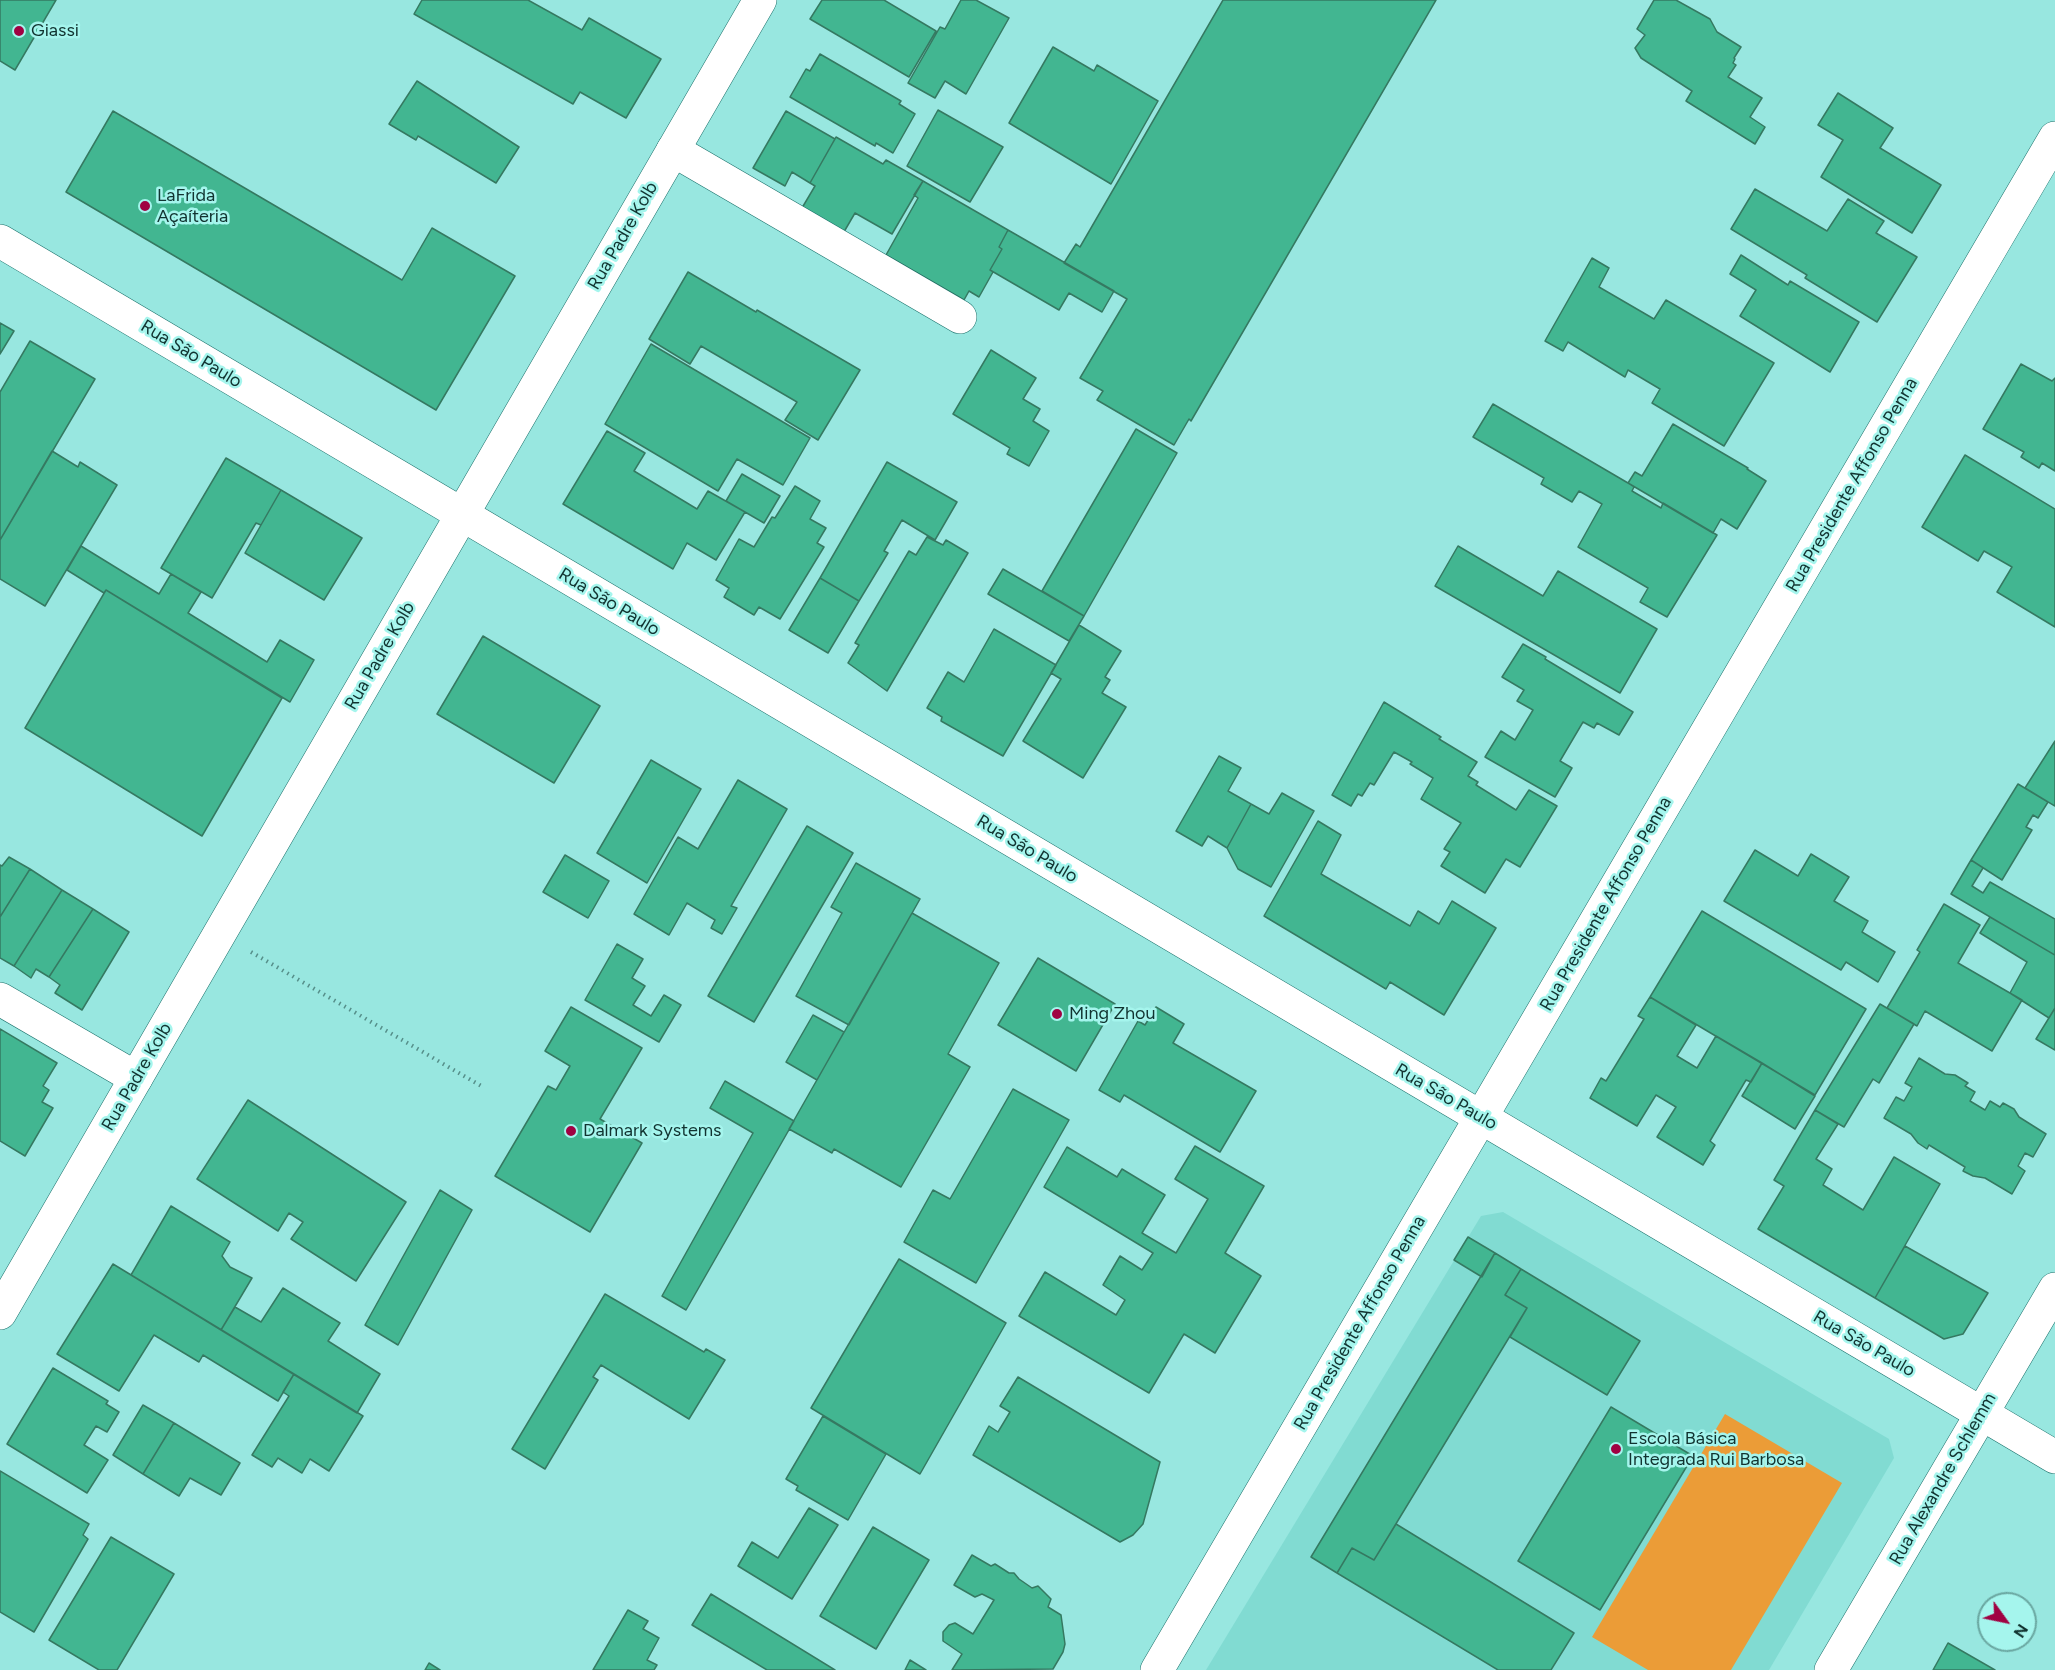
<!DOCTYPE html>
<html>
<head>
<meta charset="utf-8">
<style>
  body { margin:0 }
  #map { position:relative; width:2055px; height:1670px; overflow:hidden; background:#98e7e0; font-family:Figtree,sans-serif }
  canvas { display:block }
  .north { position:absolute; left:1977px; top:1592px; width:60px; height:60px; box-sizing:border-box; background:#a5f5ed; border:2px solid #6aa7a1; border-radius:50%; rotate:123deg; font-size:16px; font-weight:700; line-height:24px; text-align:center; color:#113330 }
  .north::after { content:''; display:block; margin:auto; width:21px; height:27px; background:#a00242; clip-path:polygon(50% 0,100% 100%,50% 72%,0 100%) }
</style>
</head>
<body>
<div id="map">
<canvas width="2055" height="1670"></canvas>
<div class="north">N</div>
</div>
<script>
const c = document.querySelector('canvas').getContext('2d');
c.lineJoin = 'round';
function paint(path, color) {
  c.fillStyle = color;
  c.fill(path, 'evenodd');
}
function stroke(path, color, width, dash) {
  c.strokeStyle = color;
  c.lineWidth = width;
  c.lineCap = dash ? 'butt' : 'round';
  c.setLineDash(dash || []);
  c.stroke(path);
}
function write(font, color, halo, rows, align = 'center') {
  c.font = font + ' Figtree,sans-serif';
  c.lineWidth = 5;
  c.setLineDash([]);
  c.textBaseline = 'middle';
  c.strokeStyle = halo;
  c.fillStyle = color;
  for (const [text, x, y, turn = 0] of rows) {
    c.save();
    c.translate(x, y);
    c.rotate((+turn || 0) * Math.PI / 180);
    c.textAlign = isNaN(turn) ? turn : align;
    if (halo) c.strokeText(text, 0, 0);
    c.fillText(text, 0, 0);
    c.restore();
  }
}
paint(new Path2D(`
  M1503 1212 1889 1439 1894 1458 1769 1670H1206L1481 1216Z`), '#81dbd2');
paint(new Path2D(`
  M1725 1414 1842 1483 1731 1670H1648L1592 1637Z`), '#eb9c37');
const building = new Path2D(`
  M0 0H56L15 70 0 61Z
  M422 0H528L582 30 589 18 661 59 626 118 580 92 573 104 414 14Z
  M822 0H884L936 31 909 77 810 19Z
  M961 0H976L1009 18 966 94 945 81 935 98 908 83 940 27 945 29Z
  M1223 0H1436L1191 421 1189 419 1174 445 1097 400 1103 391 1080 378 1127 299 1064 263 1076 244 1080 247Z
  M1654 0H1676L1710 19 1717 32 1741 47 1734 58 1735 59 1733 63 1736 65 1728 77 1762 98 1750 117 1765 127 1755 144 1686 101 1692 91 1641 58 1635 48 1645 35 1637 29Z
  M1053 47 1094 71 1097 65 1158 101 1111 184 1009 123Z
  M820 54 901 101 899 104 915 114 893 153 876 143 875 146 790 97 806 69 810 71Z
  M417 81 519 147 496 183 418 136 416 140 389 124Z
  M1838 93 1893 128 1880 148 1941 185 1912 233 1821 177 1843 140 1818 125Z
  M938 110 1003 147 970 202 907 166Z
  M113 111 402 280 432 228 515 276 436 410 66 192Z
  M786 111 835 139 810 183 792 172 785 186 753 168Z
  M836 137 883 164 886 160 923 181 892 234 855 213 841 237 799 213 815 186 810 183Z
  M923 181 1008 230 999 247 1002 249 990 270 993 272 979 297 969 291 964 300 886 255 918 198 914 195Z
  M1755 189 1827 231 1848 199 1884 221 1876 233 1917 257 1877 322 1805 278 1807 275 1731 229Z
  M1008 230 1114 291 1102 312 1069 293 1059 310 990 270 1002 249 999 247Z
  M1741 255 1788 285 1790 281 1859 322 1830 372 1740 316 1756 290 1730 274Z
  M1592 258 1609 268 1599 287 1654 319 1666 300 1774 363 1724 446 1652 403 1660 389 1628 370 1625 377 1568 342 1563 351 1545 341Z
  M688 272 756 312 757 310 860 370 818 440 785 420 797 402 701 346 690 364 649 339Z
  M0 323 14 331 0 354Z
  M30 341 95 379 0 540V392Z
  M651 344 810 438 783 485 737 459 718 491 605 424Z
  M991 350 1036 378 1023 399 1040 409 1033 421 1049 431 1029 466 1007 454 1010 448 953 414Z
  M2021 364 2052 381 2055 378V471L2042 463 2039 468 2021 457 2024 452 1983 429Z
  M1493 404 1628 483 1634 487 1632 491 1661 508 1663 503 1717 535 1667 617 1640 602 1648 588 1578 547 1602 504 1579 491 1572 502 1541 484 1544 478 1473 437Z
  M1673 424 1748 468 1747 469 1766 481 1737 529 1721 519 1713 533 1628 483 1635 472 1642 476Z
  M1136 429 1177 453 1084 616 1042 591Z
  M607 431 645 453 634 471 697 509 708 491 745 512 716 560 687 543 673 569 563 504Z
  M52 451 78 467 80 462 117 485 45 606 0 579V540Z
  M1965 455 2055 509V627L1997 592 2012 567 1984 551 1978 561 1922 527Z
  M226 458 281 490 261 525 256 523 212 598 161 568Z
  M887 462 957 502 935 540 902 520 884 551 888 553 859 601 820 578Z
  M742 474 780 496 764 523 726 501Z
  M795 486 820 501 810 519 826 528 817 543 824 547 780 619 759 607 754 615 724 597 729 588 716 580 739 539 754 547 772 517 775 518Z
  M281 490 362 538 324 600 245 553Z
  M927 537 943 545 946 540 968 553 887 691 848 663 859 645 855 643 909 551 916 555Z
  M81 546 159 594 171 574 201 592 188 613 267 662 280 640 314 660 290 702 106 590 104 593 67 570Z
  M1458 546 1543 596 1558 571 1657 629 1620 693 1435 586Z
  M1003 569 1084 616 1069 641 988 594Z
  M820 578 859 601 828 653 789 630Z
  M106 590 282 698 202 836 25 728Z
  M1079 625 1121 651 1105 677 1110 680 1102 693 1126 707 1083 778 1023 741 1061 679 1051 673Z
  M994 629 1056 665 1003 756 941 721 942 717 927 708 948 672 964 682Z
  M483 636 600 706 554 783 437 714Z
  M1523 644 1546 657 1545 659 1633 712 1619 735 1597 723 1594 728 1583 722 1560 761 1572 768 1555 797 1485 757 1501 731 1515 740 1533 710 1517 701 1524 690 1502 677Z
  M1384 702 1441 737 1439 739 1477 762 1468 776 1478 782 1476 785 1516 810 1529 790 1557 806 1520 867 1506 859 1485 893 1441 866 1450 852 1444 849 1461 823 1421 799 1433 778 1410 764 1412 762 1394 752 1374 785 1370 783 1362 796 1358 794 1351 806 1332 795Z
  M2055 741V806L2025 788Z
  M1219 756 1241 768 1228 791 1251 804 1227 848 1208 836 1202 846 1176 831Z
  M651 760 701 789 647 883 597 853Z
  M738 780 787 809 731 906 737 908 722 934 711 928 715 920 687 903 669 935 634 914 678 837 698 849Z
  M2018 784 2048 802 2038 818 2033 815 2026 827 2032 830 2002 880 1971 860Z
  M1282 793 1314 811 1271 887 1238 869 1227 848 1251 804 1269 814Z
  M1318 821 1341 835 1321 874 1410 926 1418 911 1439 924 1452 901 1496 928 1444 1015 1390 982 1386 989 1264 916Z
  M807 826 853 853 754 1022 708 996Z
  M1755 850 1798 876 1811 854 1849 877 1834 901 1868 921 1862 932 1895 952 1878 982 1846 962 1841 970 1724 901Z
  M565 855 609 881 588 918 543 892Z
  M9 857 30 869 0 917V865L2 866Z
  M1971 860 1983 868 1972 886 1983 893 1990 882 2055 919V955L1951 894Z
  M856 863 920 899 849 1025 796 996 842 913 831 907Z
  M30 869 62 890 14 966 0 958V917Z
  M62 890 93 909 49 977 36 969 31 978 14 966Z
  M1944 904 1980 925 1958 963 2022 1000 1992 1051 1925 1011 1917 1026 1887 1008 1920 952 1917 950Z
  M93 909 129 932 82 1010 55 993 60 985 49 977Z
  M1702 911 1866 1009 1815 1095 1650 997Z
  M912 913 999 963 948 1054 970 1067 901 1187 834 1149 832 1153 789 1129Z
  M1990 917 2055 955V1008L2049 1018 2010 993 2027 962 1980 933Z
  M617 944 643 959 632 978 645 986 633 1005 651 1016 664 995 681 1005 659 1042 585 1000Z
  M1038 958 1115 1004 1076 1071 998 1025Z
  M1650 997 1696 1025 1677 1056 1697 1068 1716 1036 1762 1063 1751 1082 1746 1080 1710 1141 1715 1145 1703 1165 1657 1137 1676 1107 1656 1095 1637 1126 1590 1098 1601 1078 1606 1081 1644 1019 1638 1016Z
  M1880 1004 1914 1024 1879 1083 1873 1079 1844 1127 1815 1110Z
  M571 1007 642 1048 600 1119 642 1143 590 1232 495 1176 548 1086 556 1090 570 1066 545 1051Z
  M1156 1007 1184 1024 1173 1043 1256 1091 1220 1152 1124 1095 1120 1102 1099 1090 1138 1021 1145 1025Z
  M2055 1008V1050L2036 1039Z
  M813 1015 844 1032 817 1080 786 1062Z
  M0 1029 57 1063 43 1086 49 1090 42 1102 53 1108 25 1156 0 1141Z
  M1919 1058 1945 1074 1955 1075 1968 1083 1965 1086 1975 1092 1970 1101 1985 1110 1990 1101 2000 1107 2003 1103 2014 1109 2019 1117 2046 1134 2033 1157 2025 1153 2018 1166 2025 1171 2012 1194 1985 1178 1973 1176 1963 1171 1965 1167 1929 1145 1927 1149 1918 1143 1911 1134 1884 1118 1896 1097 1904 1101 1912 1087 1905 1083Z
  M1762 1063 1815 1096 1795 1129 1742 1096Z
  M725 1081 794 1121 686 1310 662 1296 753 1133 710 1108Z
  M1013 1089 1069 1120 976 1283 904 1242 933 1190 950 1199Z
  M248 1100 406 1202 356 1281 291 1239 303 1222 289 1213 278 1231 197 1179Z
  M1815 1110 1838 1124 1816 1159 1832 1169 1823 1185 1863 1210 1894 1157 1940 1184 1875 1298 1758 1229 1784 1186 1774 1180Z
  M1195 1146 1264 1186 1225 1253 1261 1276 1215 1353 1184 1334 1149 1393 1019 1316 1045 1272 1116 1315 1125 1300 1103 1285 1120 1256 1142 1270 1153 1253 1044 1187 1067 1147 1117 1177 1122 1169 1165 1195 1142 1233 1176 1253 1208 1199 1175 1179Z
  M440 1190 472 1210 398 1345 365 1325Z
  M171 1206 230 1242 222 1256 230 1267 252 1278 221 1330 131 1275Z
  M1468 1237 1495 1253 1482 1277 1454 1260Z
  M1905 1246 1988 1293 1963 1334 1944 1339 1875 1298Z
  M1495 1253 1521 1269 1505 1295 1527 1308 1374 1560 1352 1548 1337 1573 1311 1557Z
  M899 1259 1006 1323 920 1474 811 1408Z
  M113 1264 294 1374 278 1401 203 1355 199 1362 154 1335 119 1391 57 1354Z
  M1521 1269 1640 1341 1607 1395 1510 1337 1527 1308 1505 1295Z
  M283 1288 340 1323 328 1341 380 1374 357 1413 221 1330 235 1307 261 1322Z
  M605 1294 704 1352 706 1349 725 1360 689 1419 601 1365 593 1377 598 1380 545 1469 512 1449Z
  M53 1368 108 1401 106 1404 119 1412 107 1432 96 1426 84 1445 108 1460 87 1493 7 1444Z
  M294 1374 363 1416 329 1471 310 1459 302 1473 278 1458 272 1467 252 1455 289 1396 283 1392Z
  M1018 1377 1160 1462 1143 1524 1133 1535 1120 1542 973 1455 989 1426 998 1432 1010 1412 1000 1406Z
  M143 1405 174 1423 143 1474 113 1455Z
  M1611 1407 1693 1456 1600 1610 1518 1561Z
  M823 1416 886 1454 848 1520 796 1490 798 1486 786 1479Z
  M174 1423 240 1463 221 1495 190 1478 179 1496 143 1474Z
  M0 1471 89 1524 83 1535 88 1539 34 1632 0 1612Z
  M809 1508 838 1525 792 1599 738 1566 752 1542 778 1558Z
  M1396 1524 1574 1633 1551 1670H1498L1337 1573 1352 1548 1374 1560Z
  M873 1527 929 1560 876 1649 820 1616Z
  M111 1537 174 1574 117 1670H99L49 1640Z
  M972 1555 991 1566 995 1564 1009 1573H1014L1019 1579 1032 1588 1038 1586 1051 1599 1048 1607 1061 1615 1065 1644 1063 1652 1053 1669 952 1670 962 1654 943 1641V1632L949 1625 955 1623 973 1634 994 1600 982 1594 975 1597 954 1585Z
  M711 1594 835 1670H767L692 1625Z
  M628 1610 648 1621 643 1629 659 1638 647 1660 657 1665 654 1670H593Z
  M1948 1643 1995 1670H1933Z
  M910 1660 926 1670H905Z
  M429 1663 440 1670H425Z`);
paint(building, '#42b691');
stroke(building, '#357961', 1.5);
const minor = new Path2D(`
  M673 150 960 317
  M0 999 136 1078
  M1157 1670 2055 138
  M1831 1670 2055 1289`);
const major = new Path2D(`
  M0 241 2055 1457
  M0 1313 760 0`);
stroke(minor, '#1a706a', 34);
stroke(major, '#1a706a', 34);
stroke(new Path2D(`
  M251 952 483 1087`), '#568f8a', 4, [1.5, 4.5]);
stroke(minor, '#fff', 33);
stroke(major, '#fff', 33);
for (const [x, y, r, color] of [
  [19,31,6,"#a00242"],
  [145,206,6,"#a00242"],
  [1057,1014,6,"#a00242"],
  [571,1131,6,"#a00242"],
  [1616,1449,6,"#a00242"]
]) {
  const dot = new Path2D();
  dot.arc(x, y, r, 0, 2 * Math.PI);
  c.fillStyle = color;
  c.fill(dot);
  stroke(dot, '#a5f5ed', 2);
}
write('18px', '#113330', '#a5f5ed', [
  ["Giassi",31,31],
  ["LaFrida",157,196],
  ["Açaíteria",157,217],
  ["Ming Zhou",1069,1014],
  ["Dalmark Systems",583,1131],
  ["Escola Básica",1628,1439],
  ["Integrada Rui Barbosa",1628,1460]
], 'left');
write('18px', '#113330', '#a5f5ed', [
  ["Rua Padre Kolb",623,236,-60],
  ["Rua São Paulo",191,354,31],
  ["Rua Presidente Affonso Penna",1852,485,-60],
  ["Rua São Paulo",609,602,31],
  ["Rua Padre Kolb",380,656,-60],
  ["Rua São Paulo",1027,849,31],
  ["Rua Presidente Affonso Penna",1606,904,-60],
  ["Rua Padre Kolb",137,1077,-60],
  ["Rua São Paulo",1446,1097,30],
  ["Rua Presidente Affonso Penna",1360,1323,-60],
  ["Rua São Paulo",1864,1344,30],
  ["Rua Alexandre Schlemm",1943,1479,-60]
]);
</script>
</body>
</html>
